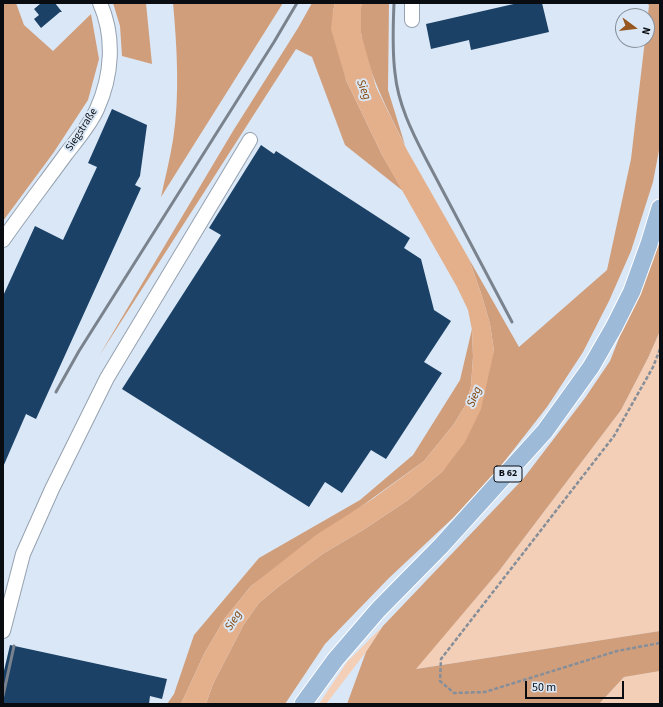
<!DOCTYPE html>
<html>
<head>
<meta charset="utf-8">
<style>
  body { margin:0 }
  #map { position:relative; width:663px; height:707px; overflow:hidden; background:#dae7f6; font-family:"Source Sans 3",sans-serif }
  canvas { display:block }
  .frame { position:absolute; inset:0; border:4px solid #090d12; pointer-events:none }
  .north { position:absolute; left:615px; top:8px; width:40px; height:40px; box-sizing:border-box; background:#dae7f6; border:1px solid #86909b; border-radius:50%; rotate:105deg; font-size:11px; font-weight:700; line-height:16px; text-align:center; color:#090d12 }
  .north::after { content:''; display:block; margin:auto; width:14px; height:18px; background:#975721; clip-path:polygon(50% 0,100% 100%,50% 72%,0 100%) }
  .scale { position:absolute; left:525px; top:681px; width:99px; height:18px; box-sizing:border-box; border:2px solid #090d12; border-top:0; padding-left:5px; font-size:12px; line-height:14px; white-space:nowrap; color:#090d12; -webkit-text-stroke:3px #dae7f6; paint-order:stroke }
</style>
</head>
<body>
<div id="map">
<canvas width="663" height="707"></canvas>
<div class="frame"></div>
<div class="north">N</div>
<div class="scale">50 m</div>
</div>
<script>
const c = document.querySelector('canvas').getContext('2d');
c.lineJoin = 'round';
function paint(path, color) {
  c.fillStyle = color;
  c.fill(path, 'evenodd');
}
function stroke(path, color, width, dash) {
  c.strokeStyle = color;
  c.lineWidth = width;
  c.lineCap = dash ? 'butt' : 'round';
  c.setLineDash(dash || []);
  c.stroke(path);
}
function write(font, color, halo, rows, align = 'center') {
  c.font = font + ' "Source Sans 3",sans-serif';
  c.lineWidth = 4;
  c.setLineDash([]);
  c.textBaseline = 'middle';
  c.strokeStyle = halo;
  c.fillStyle = color;
  for (const [text, x, y, turn = 0] of rows) {
    c.save();
    c.translate(x, y);
    c.rotate((+turn || 0) * Math.PI / 180);
    c.textAlign = isNaN(turn) ? turn : align;
    if (halo) c.strokeText(text, 0, 0);
    c.fillText(text, 0, 0);
    c.restore();
  }
}
paint(new Path2D(`
  M660 331V631L415 669 499 571 621 410 648 358Z
  M383 626 366 652 326 704H319L347 662Z
  M660 671V704H599L624 677Z`), '#f3cfb7');
paint(new Path2D(`
  M3 3H16L24 25 53 51 91 14 99 59 88 100 54 152 3 221Z
  M113 3H146L152 64 122 56 120 26Z
  M173 3H283L161 197C165 178 170 159 173 140 180 96 177 47 173 3Z
  M312 3H335L333 11 346 80 382 155 403 191 345 145 312 57 296 49 99 356 233 131 298 28Z
  M362 3H389L388 90 405 145C388 110 351 42 362 3Z
  M646 3H660V145L653 182 631 251 609 301 583 352 547 407 500 467 454 517 389 578 325 644 285 704H206L213 684 244 624 259 603 278 587 324 553 363 530 408 500 443 471 494 351 490 324 482 296 469 259 519 347 607 270 631 159 645 40H647V24L649 5Z
  M660 235V331L648 358 621 410 499 571 416 669 660 631V671L624 677 599 704H347L366 652 383 626 523 479 585 398 610 361Z
  M472 329 473 357 471 386 466 404 454 424 424 461 251 586 225 618 204 654 181 704H167L174 694 194 635 259 558 360 500 413 455 460 380Z`), '#d19e7b');
paint(new Path2D(`
  M335 3H362L361 8V34L376 87 407 150 469 259 482 296 490 324 494 351 481 409 465 442 443 471 408 500 363 530 324 553 278 587 259 603 244 624 213 684 206 704H181L204 654 225 618 251 586 316 535 374 498 424 461 454 424 466 404 471 386 473 357 472 330 468 310 457 287 382 155 346 80 331 29 333 11Z`), '#e4b08c');
paint(new Path2D(`
  M40 3H55L62 12H60L41 28 34 19 39 15 34 9 40 4Z
  M518 3H542L549 32 471 50 469 40 431 49 426 24Z
  M112 109 147 125 140 176 135 185 141 188 36 419 26 414 3 467V296L35 226 63 240 97 167 88 163Z
  M261 145 274 154 276 151 410 238 404 248 421 259 434 310 451 321 424 362 442 373 386 459 371 450 342 493 325 482 309 507 122 389 221 235 209 228Z
  M10 645 167 679 162 699 150 696 149 704H3V675Z`), '#1b4166');
const minor = new Path2D(`
  M412 20V3
  M3 240C23 211 45 183 66 154 76 141 90 125 97 109 112 76 115 37 100 3
  M3 631 23 554 52 489 107 378 250 140`);
const major = new Path2D(`
  M303 704 335 660 378 610 441 546 545 431 591 367 614 327 632 291 649 244 660 208`);
stroke(minor, '#95a1af', 16);
stroke(major, '#fff', 19);
stroke(new Path2D(`
  M660 349 653 367 614 436 441 659 440 681 454 693 485 692 617 651 660 643`), '#858e99', 2.5, [4, 2]);
stroke(minor, '#fff', 14);
stroke(major, '#9dbad9', 17);
stroke(new Path2D(`
  M394 3C393 26 392 50 395 73 398 104 412 132 426 159L512 322
  M56 392 79 351 274 42 297 3
  M3 696 14 646`), '#7a838d', 3);
for (const [x, y, w] of [
  [508,474,28]
]) {
  const box = new Path2D();
  box.roundRect(x - w / 2, y - 8, w, 16, 3);
  c.fillStyle = '#dae7f6';
  c.fill(box);
  stroke(box, '#090d12', 1);
}
write('bold 10px', '#090d12', null, [
  ["B 62",508,474]
]);
write('11px', '#090d12', '#dae7f6', [
  ["Siegstraße",82,130,-57]
]);
write('italic 12px', '#824306', '#dae7f6', [
  ["Sieg",363,90,68],
  ["Sieg",475,397,-68],
  ["Sieg",234,621,-59]
]);
</script>
</body>
</html>
